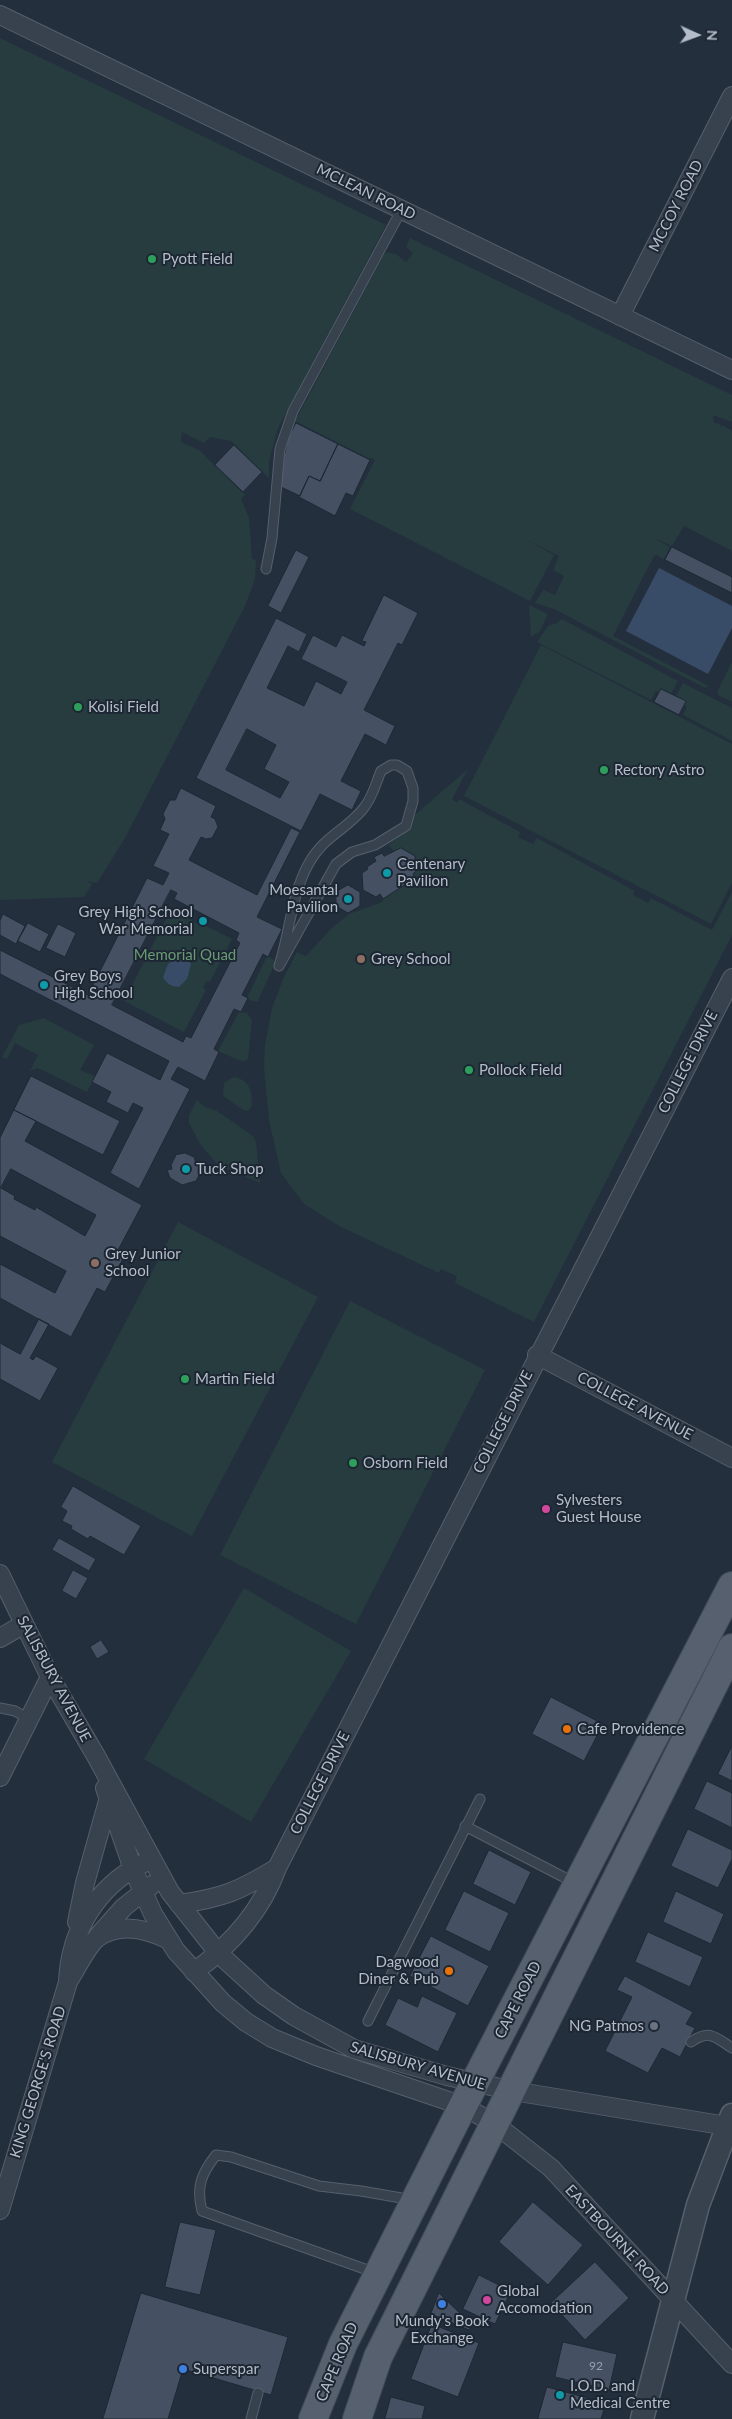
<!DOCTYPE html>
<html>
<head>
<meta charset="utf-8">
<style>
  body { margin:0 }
  #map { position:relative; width:732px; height:2419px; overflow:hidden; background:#242f3e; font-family:Lato,sans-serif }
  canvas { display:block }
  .north { position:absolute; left:672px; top:10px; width:50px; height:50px; -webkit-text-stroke:4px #1d2633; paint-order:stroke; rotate:92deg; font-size:14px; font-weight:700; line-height:20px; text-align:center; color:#b4bcc9 }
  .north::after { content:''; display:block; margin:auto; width:18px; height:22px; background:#b4bcc9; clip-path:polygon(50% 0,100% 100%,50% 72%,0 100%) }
</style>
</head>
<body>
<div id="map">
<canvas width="732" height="2419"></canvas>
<div class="north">N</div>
</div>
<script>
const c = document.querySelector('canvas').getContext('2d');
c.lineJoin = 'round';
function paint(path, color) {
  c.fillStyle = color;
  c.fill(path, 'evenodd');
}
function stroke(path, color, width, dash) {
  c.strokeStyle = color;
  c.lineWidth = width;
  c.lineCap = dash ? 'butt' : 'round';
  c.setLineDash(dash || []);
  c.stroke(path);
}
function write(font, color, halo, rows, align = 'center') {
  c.font = font + ' Lato,sans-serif';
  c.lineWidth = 4;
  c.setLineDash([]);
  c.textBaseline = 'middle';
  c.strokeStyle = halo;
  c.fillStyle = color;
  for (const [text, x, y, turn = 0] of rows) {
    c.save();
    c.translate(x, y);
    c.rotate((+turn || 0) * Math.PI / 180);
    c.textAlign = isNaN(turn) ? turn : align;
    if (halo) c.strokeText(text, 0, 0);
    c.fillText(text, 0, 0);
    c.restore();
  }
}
paint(new Path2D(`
  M0 38 386 225 278 428 269 462V478L231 441 210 437 204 443 182 432 181 442 199 450 245 495 241 499 249 518 252 559 256 560 255 579 245 606 125 838 97 883 87 881 92 884 84 897 0 900Z
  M410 238 732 395V422L713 415 714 423 721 424 720 428 722 425 732 431V551L684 526 672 546 654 538 670 547 664 559 656 555 654 556 613 636 709 686 705 688 554 609 535 603 543 590 555 595 564 576 553 570 559 556 523 538 554 555 530 601 350 509 375 460 371 458 370 459 295 421 383 256 387 252 396 254 406 262 413 253 406 247Z
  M529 605 548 614 540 631 531 637Z
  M562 619 678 681 671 694 661 689 659 692 656 691 651 700 537 642 549 625 555 624Z
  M541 645 732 744V883L711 924 464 796Z
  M732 662V702L718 695V690Z
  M683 683 732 708V741L683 715 687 707 684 705 686 701 676 696Z
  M468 769 452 799 457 803 459 799 520 832 518 837 533 844 537 838 635 891 633 895 648 903 651 898 712 930 732 892V935L534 1322 455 1283 457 1276 441 1269 439 1273 339 1226 304 1204 281 1173 269 1120 264 1068 265 1045 272 1008 283 979 297 952 306 956 331 929 349 914 382 902 383 899 415 878 413 874 416 871 415 856 401 848 395 852 388 845 404 833 416 814Z
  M171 909 202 926 204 925 232 939 210 982 207 981 203 988 206 990 184 1032 124 1001Z
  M267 956 274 960 275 963 258 1001H252L247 998Z
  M239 1012 247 1013 252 1020 248 1059 243 1062 218 1051Z
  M44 1018 94 1045 80 1070 95 1076 87 1092 38 1068 30 1071 38 1055 15 1043 7 1059 2 1057 19 1025Z
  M234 1077C250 1080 252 1091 252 1106L248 1111 243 1110 223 1096 224 1083Z
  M197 1100 205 1107 217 1111 253 1136 256 1142 260 1183 217 1164 200 1144 189 1123V1115Z
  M178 1222 318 1297 192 1536 52 1462Z
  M350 1301 485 1370 356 1624 220 1555Z
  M244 1588 351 1651 251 1822 144 1759Z`), '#263c3f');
paint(new Path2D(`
  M659 568 732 606V628L708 674 626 631Z
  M176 955 185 956 191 964 187 979 179 987C171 986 169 985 163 978L167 966Z`), '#394c67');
const building = new Path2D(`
  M296 423 338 444 320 481 309 476 300 496 281 487 283 461 288 439Z
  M338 444 370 460 353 496 346 493 335 516 299 497 309 476 320 481Z
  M234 445 262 472 243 492 215 465Z
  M672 547 732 577V593L665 560Z
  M296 550 309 557 281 613 268 606Z
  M384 595 418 613 402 645 398 643 364 710 395 726 386 745 365 734 341 781 361 791 352 810 320 794 301 831 196 778 276 618 307 634 299 652 288 646 267 688 304 706 316 681 341 694 347 682 301 659 313 635 336 647 342 635 364 646 366 642 362 641ZM247 729 276 745 264 769 289 782 280 798 226 770Z
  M661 689 686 701 679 715 654 702Z
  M181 788 216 806 211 817 215 819 218 827 212 838 206 839 201 837 189 860 257 895 291 828 300 832 257 917 282 929 268 957 263 954 242 995 248 998 241 1012 234 1009 214 1049 219 1052 205 1081 178 1067 171 1079 190 1089 139 1189 110 1173 143 1108 133 1103 128 1113 106 1102 111 1092 92 1082 107 1053 160 1080 169 1061 0 974V950L88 995 147 878 163 885 169 873 153 866 169 834 160 830 165 819 163 814 170 800H175ZM171 890 177 893 174 899 239 933 236 940 240 943 191 1038 186 1036 183 1042 112 1005Z
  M401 848 415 856 416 871 413 874 415 878 383 899 380 894 376 897 363 890 362 873 368 869 367 867 376 861 374 857 382 853 384 856Z
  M348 885 360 892V906L348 913 336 906V892Z
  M3 914 25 926 16 944 0 935V921Z
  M28 923 49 934 40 952 18 941Z
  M58 924 76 933 65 957 46 948Z
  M31 1076 120 1121 103 1155 14 1110Z
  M14 1110 36 1121 25 1141 142 1205 117 1252 124 1257 105 1292 97 1288 71 1337 0 1298V1264L55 1293 66 1271 0 1236V1138ZM11 1169 96 1215 85 1236 36 1207 35 1210 14 1199 15 1196 1 1188Z
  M185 1153 194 1157 196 1163 201 1161 203 1168 196 1181 182 1185 170 1178 167 1170 172 1169 171 1165 176 1155Z
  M39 1319 49 1324 30 1358 33 1360 36 1356 58 1368 40 1401 0 1379V1343L20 1354Z
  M73 1486 141 1526 124 1555 90 1536 88 1539 71 1529 72 1526 62 1521 67 1511 61 1507Z
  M59 1538 96 1559 89 1571 52 1550Z
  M73 1570 88 1578 76 1599 62 1591Z
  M101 1640 109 1652 97 1659 90 1647Z
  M551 1697 603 1724 584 1761 532 1734Z
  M732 1746V1781L718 1774Z
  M707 1781 732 1793V1828L694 1809Z
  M688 1829 732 1850V1859L718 1888 671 1866Z
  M489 1850 531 1872 515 1905 473 1884Z
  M464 1891 509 1913 490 1952 445 1930Z
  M676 1891 724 1914 711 1944 663 1922Z
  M648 1932 703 1957 690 1987 635 1962Z
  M431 1936 489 1966 468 2006 410 1976Z
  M625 1976 693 2012 686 2024 695 2028 680 2057 662 2048 648 2073 605 2051 632 1997 617 1990Z
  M422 1996 457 2013 438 2052 385 2025 398 1998 417 2007Z
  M533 2202 583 2245 548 2285 499 2242Z
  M180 2222 216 2230 200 2295 165 2287Z
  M595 2262 629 2298 585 2340 551 2303Z
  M479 2275 511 2291 495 2324 463 2309Z
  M141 2293 288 2337 271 2395 183 2369 168 2419H103Z
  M439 2293 472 2325 469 2330 431 2314Z
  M432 2324 479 2343 458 2397 411 2379Z
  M563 2342 617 2354 609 2390 555 2377Z
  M547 2387 606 2403 601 2419H538Z
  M391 2397 425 2406 422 2419H385Z`);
paint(building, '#455162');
stroke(building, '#1f2835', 1);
const service = new Path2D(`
  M266 569 272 538 280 449 293 411 402 209
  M391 765H397L407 771 413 788V801L406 826 375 845 352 852 336 864 279 966C290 932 291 895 309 863 324 836 346 830 363 809 373 797 375 785 381 771Z
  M0 1708 15 1711 29 1719
  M465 1826 575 1883
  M368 2021 480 1799
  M691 2042C710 2029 715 2037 732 2048
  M376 2273 202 2211C196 2187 201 2174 216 2155L231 2157 319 2186 361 2191 413 2200
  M251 2419 258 2393`);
const minor = new Path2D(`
  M0 15 732 370
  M620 316 732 96
  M537 1355 732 1458
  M0 1574 50 1677 96 1756 170 1892 219 1954 264 1995 294 2016 354 2049 447 2076 513 2091 727 2126
  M0 1638 24 1624
  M0 1777 50 1677
  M105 1788 133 1869 153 1914 176 1951 223 2003 246 2022 272 2038 316 2056 463 2106 495 2124 551 2168 732 2364
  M179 1904C223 1898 239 1891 277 1868
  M77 1922 85 1883 108 1801
  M98 1936 124 1907 152 1885
  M194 1972C231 1945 261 1912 277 1868L732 978
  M69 1980C76 1969 88 1945 97 1938 119 1922 146 1929 167 1939
  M0 2210 68 1982C70 1932 96 1887 142 1864`);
const tertiary = new Path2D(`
  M642 2419 698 2205 732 2115`);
const primary = new Path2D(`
  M313 2419 343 2344 474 2084 732 1586
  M357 2419 378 2357 732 1648`);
stroke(service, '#565f6c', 11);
stroke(minor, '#565f6c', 20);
stroke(tertiary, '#565f6c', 25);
stroke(primary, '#414a57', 30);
stroke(service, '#38414e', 9);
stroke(minor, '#38414e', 18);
stroke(tertiary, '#38414e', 22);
stroke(primary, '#56606e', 28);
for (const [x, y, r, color] of [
  [152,259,5,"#2e9e5b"],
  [78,707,5,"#2e9e5b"],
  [604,770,5,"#2e9e5b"],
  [387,873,5,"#0f9aa8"],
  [348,899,5,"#0f9aa8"],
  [203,921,5,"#0f9aa8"],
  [361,959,5,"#8d6e63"],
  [44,985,5,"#0f9aa8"],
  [469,1070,5,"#2e9e5b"],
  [186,1169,5,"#0f9aa8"],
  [95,1263,5,"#8d6e63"],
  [185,1379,5,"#2e9e5b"],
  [353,1463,5,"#2e9e5b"],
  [546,1509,5,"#d1479c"],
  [567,1729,5,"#e8710a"],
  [449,1971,5,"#e8710a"],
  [654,2026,5,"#6b7280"],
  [487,2300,5,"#d1479c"],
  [442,2304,5,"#3f7fe0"],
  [183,2369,5,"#3f7fe0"],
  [560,2395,5,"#0f9aa8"]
]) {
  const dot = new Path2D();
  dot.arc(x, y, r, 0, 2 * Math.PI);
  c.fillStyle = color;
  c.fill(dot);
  stroke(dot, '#1d2633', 2);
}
write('12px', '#98a1af', null, [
  ["92",596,2366]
]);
write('15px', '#b4bcc9', '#1d2633', [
  ["MCLEAN ROAD",366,192,26],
  ["MCCOY ROAD",676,206,-63],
  ["COLLEGE DRIVE",688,1062,-63],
  ["COLLEGE AVENUE",635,1406,28],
  ["COLLEGE DRIVE",503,1422,-63],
  ["SALISBURY AVENUE",54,1679,62],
  ["COLLEGE DRIVE",320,1783,-63],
  ["CAPE ROAD",518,2000,-63],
  ["SALISBURY AVENUE",418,2066,16],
  ["KING GEORGE'S ROAD",38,2082,-73],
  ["EASTBOURNE ROAD",617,2240,47],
  ["CAPE ROAD",337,2362,-67]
]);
write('15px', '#b4bcc9', '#1d2633', [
  ["Pyott Field",162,259],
  ["Kolisi Field",88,707],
  ["Rectory Astro",614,770],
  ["Centenary",397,864],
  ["Pavilion",397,881],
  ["Moesantal",338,890,"right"],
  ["Pavilion",338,907,"right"],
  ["Grey High School",193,912,"right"],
  ["War Memorial",193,929,"right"],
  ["Grey School",371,959],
  ["Grey Boys",54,976],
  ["High School",54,993],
  ["Pollock Field",479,1070],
  ["Tuck Shop",196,1169],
  ["Grey Junior",105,1254],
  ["School",105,1271],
  ["Martin Field",195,1379],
  ["Osborn Field",363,1463],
  ["Sylvesters",556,1500],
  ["Guest House",556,1517],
  ["Cafe Providence",577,1729],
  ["Dagwood",439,1962,"right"],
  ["Diner & Pub",439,1979,"right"],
  ["NG Patmos",644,2026,"right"],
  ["Global",497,2291],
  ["Accomodation",497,2308],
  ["Mundy's Book",442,2321,"center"],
  ["Exchange",442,2338,"center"],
  ["Superspar",193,2369],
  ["I.O.D. and",570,2386],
  ["Medical Centre",570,2403]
], 'left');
write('15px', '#6b9a76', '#1d2633', [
  ["Memorial Quad",185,955]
]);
</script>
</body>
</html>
